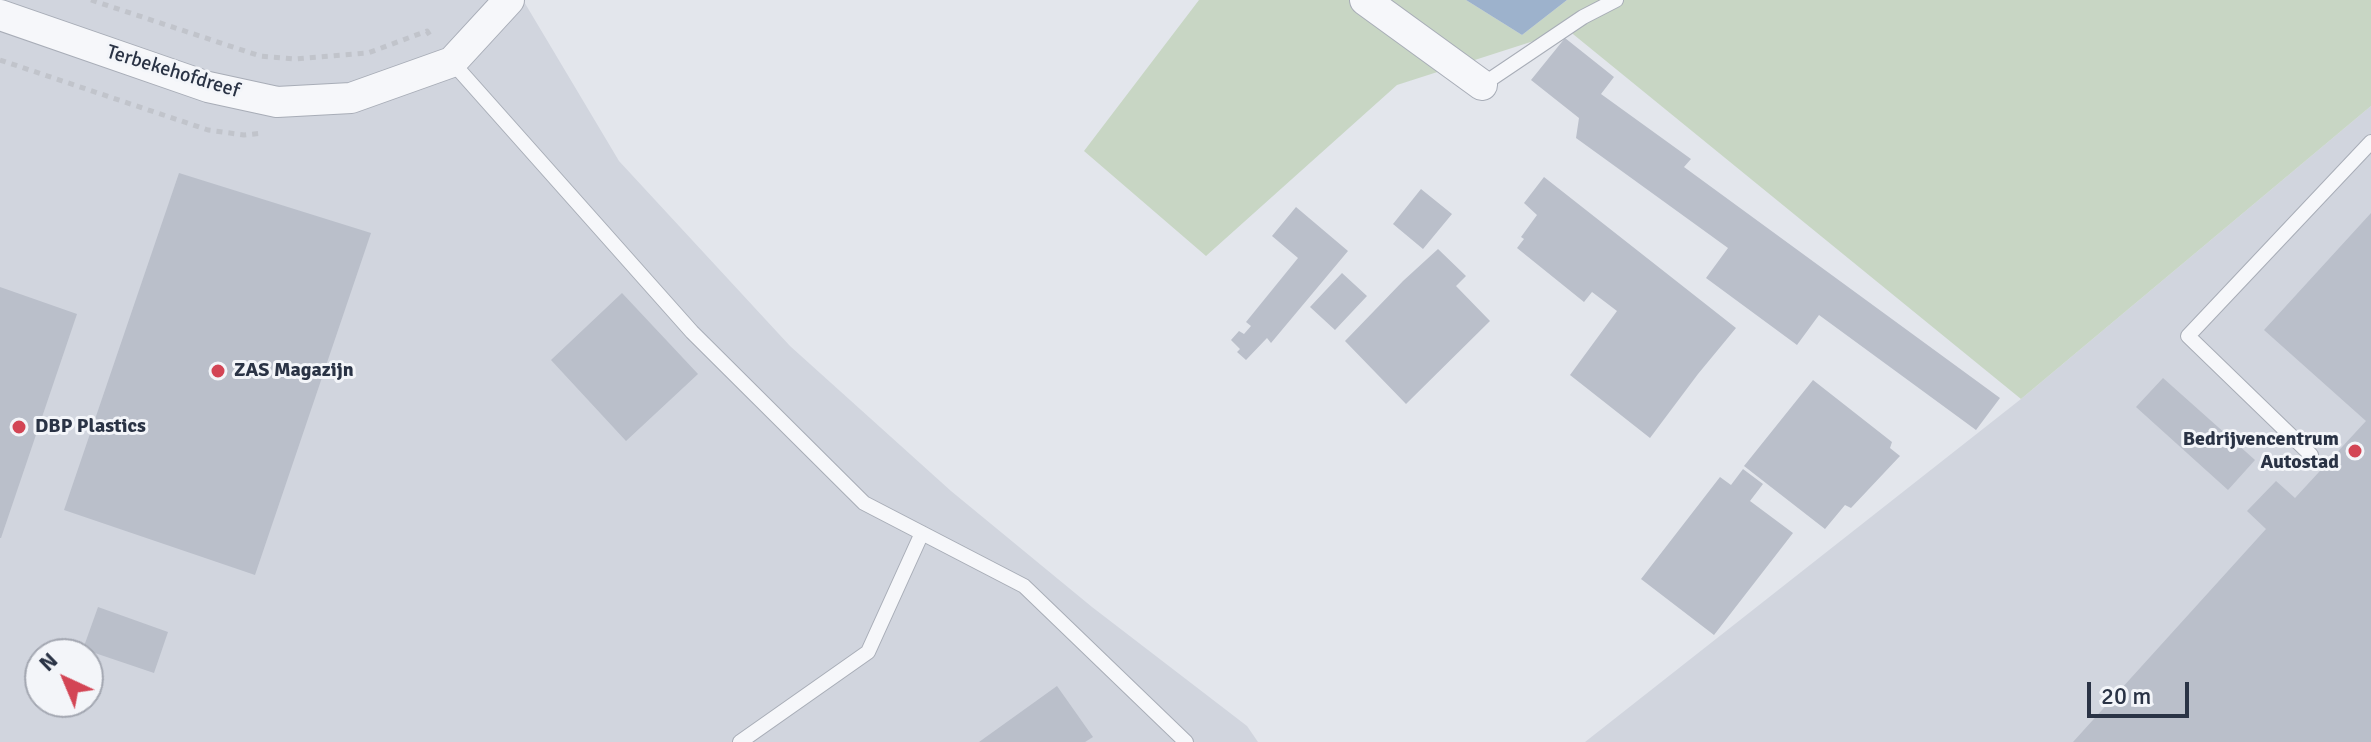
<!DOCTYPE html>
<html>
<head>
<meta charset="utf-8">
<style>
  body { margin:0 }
  #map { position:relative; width:2371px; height:742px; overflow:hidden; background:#e3e6ec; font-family:Signika,sans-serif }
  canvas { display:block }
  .north { position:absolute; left:24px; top:638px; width:80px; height:80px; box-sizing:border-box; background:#f3f5f9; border:2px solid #a3a7b1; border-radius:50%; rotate:316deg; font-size:22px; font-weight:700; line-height:32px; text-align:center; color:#2a3345 }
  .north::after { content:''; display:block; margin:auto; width:28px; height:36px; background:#d34555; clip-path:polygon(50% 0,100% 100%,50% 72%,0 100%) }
  .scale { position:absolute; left:2087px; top:682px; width:102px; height:36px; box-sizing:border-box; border:4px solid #2a3345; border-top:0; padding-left:10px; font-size:24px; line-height:28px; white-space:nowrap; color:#2a3345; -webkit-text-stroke:6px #f3f5f9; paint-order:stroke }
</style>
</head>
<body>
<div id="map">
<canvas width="2371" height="742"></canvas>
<div class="north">N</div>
<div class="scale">20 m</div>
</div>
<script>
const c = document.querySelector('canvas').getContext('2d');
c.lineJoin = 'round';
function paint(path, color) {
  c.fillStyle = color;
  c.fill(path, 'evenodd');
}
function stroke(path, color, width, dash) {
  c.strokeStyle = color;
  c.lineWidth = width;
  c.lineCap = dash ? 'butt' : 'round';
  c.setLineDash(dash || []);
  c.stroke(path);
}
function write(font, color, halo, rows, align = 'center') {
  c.font = font + ' Signika,sans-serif';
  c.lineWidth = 6;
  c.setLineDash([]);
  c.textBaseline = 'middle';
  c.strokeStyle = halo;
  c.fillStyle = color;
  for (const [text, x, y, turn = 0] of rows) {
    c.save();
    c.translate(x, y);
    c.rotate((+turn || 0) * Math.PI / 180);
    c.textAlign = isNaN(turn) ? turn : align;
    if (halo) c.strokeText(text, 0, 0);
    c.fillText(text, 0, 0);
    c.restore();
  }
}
paint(new Path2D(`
  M0 0H523L619 161 790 346 951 491 1092 607 1247 726 1258 742H0ZM40 654H88V702H40Z
  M2371 106V742H1585L2021 399Z`), '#d1d5de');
paint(new Path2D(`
  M1199 0H1466L1522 35 1567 0H2371V106L2021 399 1568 30 1397 85 1206 256 1084 151Z`), '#c8d6c4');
paint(new Path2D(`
  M1466 0H1567L1522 35Z`), '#9db2cc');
paint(new Path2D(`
  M1565 38 1614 77 1601 94 1691 159 1684 167 2000 398 1976 430 1819 315 1797 345 1706 278 1728 248 1576 138 1579 118 1531 80Z
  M179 173 371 233 255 575 64 510Z
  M1544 177 1736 328 1698 374 1650 438 1570 375 1617 311 1592 292 1584 302 1517 248 1524 239 1521 237 1537 215 1524 203Z
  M1421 189 1452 214 1423 249 1393 224Z
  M1296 207 1348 251 1271 343 1267 338 1246 360 1237 352 1240 349 1231 340 1239 331 1244 334 1251 326 1246 322 1298 258 1272 236Z
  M2371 213V742H2073L2266 529 2247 511 2276 481 2295 498 2366 421 2264 330Z
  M1438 249 1466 276 1456 286 1490 321 1406 404 1345 341 1403 281Z
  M1342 273 1367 296 1335 330 1310 307Z
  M0 287 77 314 1 538H0Z
  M622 293 698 374 626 441 551 360Z
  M2163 378 2255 460 2228 490 2136 407Z
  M1813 380 1892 442 1890 448 1900 456 1851 508 1845 505 1825 529 1744 466Z
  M1743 469 1763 484 1750 501 1793 533 1714 635 1641 579 1720 477 1731 485Z
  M98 607 168 632 154 673 83 649Z
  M1057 686 1093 737 1085 742H979Z`), '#babfca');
const service = new Path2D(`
  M452 62 692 332 864 503 1024 586 1186 742
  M1482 85 1583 17 1616 0
  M2311 455 2188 336 2371 142
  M740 742 868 652 922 533`);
const minor = new Path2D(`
  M1365 0 1482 85
  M0 15 208 87 277 102 351 98 452 62 509 0`);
stroke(service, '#a8adb7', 16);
stroke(minor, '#a8adb7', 32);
stroke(new Path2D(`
  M91 0 260 56 296 59 368 53 427 31 431 37
  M0 60 208 130 244 135 263 133`), '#c1c4cb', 5, [6, 6]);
stroke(service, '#f6f7fa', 14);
stroke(minor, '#f6f7fa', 30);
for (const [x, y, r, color] of [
  [218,371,8,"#d34555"],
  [19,427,8,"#d34555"],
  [2355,451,8,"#d34555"]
]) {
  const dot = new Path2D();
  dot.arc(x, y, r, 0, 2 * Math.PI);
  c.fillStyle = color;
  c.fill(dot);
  stroke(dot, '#f3f5f9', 3);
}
write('20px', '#2a3345', '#f3f5f9', [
  ["Terbekehofdreef",173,72,17]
]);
write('bold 20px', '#2a3345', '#f3f5f9', [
  ["ZAS Magazijn",234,371],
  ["DBP Plastics",35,427],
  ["Bedrijvencentrum",2339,440,"right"],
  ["Autostad",2339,463,"right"]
], 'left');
</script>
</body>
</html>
